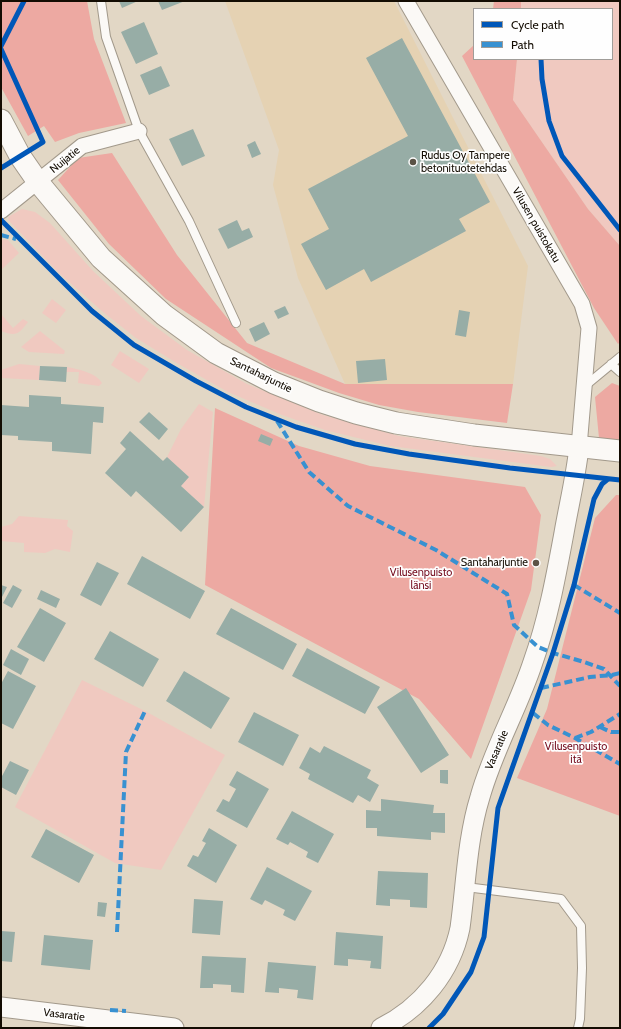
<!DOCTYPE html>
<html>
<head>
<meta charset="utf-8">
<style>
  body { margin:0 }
  #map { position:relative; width:621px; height:1029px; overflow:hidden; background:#e2d7c5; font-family:Cabin,sans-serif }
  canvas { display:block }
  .frame { position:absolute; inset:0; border:2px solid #130c02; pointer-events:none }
  .legend { position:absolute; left:473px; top:8px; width:140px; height:52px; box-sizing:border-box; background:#fefefe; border:1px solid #a09d99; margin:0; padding:5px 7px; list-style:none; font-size:12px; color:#130c02 }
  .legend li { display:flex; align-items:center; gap:8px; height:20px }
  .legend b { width:20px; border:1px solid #a09d99 }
</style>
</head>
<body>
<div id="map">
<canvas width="621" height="1029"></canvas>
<div class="frame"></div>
<ul class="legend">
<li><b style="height:5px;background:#0057b8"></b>Cycle path</li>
<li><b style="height:5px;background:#3891d1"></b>Path</li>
</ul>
</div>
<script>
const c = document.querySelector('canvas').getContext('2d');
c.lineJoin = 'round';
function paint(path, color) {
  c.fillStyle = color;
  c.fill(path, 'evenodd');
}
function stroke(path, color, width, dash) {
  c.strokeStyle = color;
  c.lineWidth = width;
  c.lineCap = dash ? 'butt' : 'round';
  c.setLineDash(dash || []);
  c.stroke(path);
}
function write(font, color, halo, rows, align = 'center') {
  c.font = font + ' Cabin,sans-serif';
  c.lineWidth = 3.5;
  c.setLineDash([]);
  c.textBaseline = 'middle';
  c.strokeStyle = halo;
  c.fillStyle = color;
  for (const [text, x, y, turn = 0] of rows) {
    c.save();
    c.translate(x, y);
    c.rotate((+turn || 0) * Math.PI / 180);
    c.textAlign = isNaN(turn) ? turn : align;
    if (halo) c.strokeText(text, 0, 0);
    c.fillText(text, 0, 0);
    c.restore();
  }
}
paint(new Path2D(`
  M225 1H394L528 266 513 384H345L298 278 273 185 279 150Z`), '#e5d2b3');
paint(new Path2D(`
  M521 1H620V246L588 209 513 100 517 59H612V9H521Z
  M22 209 35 212 50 223 93 271 141 316 187 350 247 384 323 415 399 436 541 456 550 459 557 466 551 467 390 446 325 430 282 415 228 392 175 362 136 338 103 312 60 274 9 221 8 217Z
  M1 239 8 240 19 253 1 270Z
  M52 299 66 310 56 323 42 313Z
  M1 314 13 328 23 319 28 322C19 334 16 337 1 331Z
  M40 331 65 351 64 354 29 352 21 347Z
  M120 351 149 369 139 383 111 365Z
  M19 364 40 366 39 380 1 378V370Z
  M67 367C77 369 97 373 102 383L99 386 78 383 79 372H66Z
  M199 404 213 412 204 507 181 486 189 477 167 457 181 429Z
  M19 516 68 520 67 526 73 531 70 552 55 549 45 553 24 552V543L1 541V527L12 524Z
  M82 680 145 711 225 755 161 870 115 863 15 807Z`), '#f0c9c0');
paint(new Path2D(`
  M1 1H87L94 39 126 123 79 133 55 142 44 126 28 136 1 87Z
  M494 1H521V9H493Z
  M474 45V59H517L513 100 588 209 620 246V342L618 344 594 308 462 56Z
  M112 153 177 255 247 343 345 384H513L507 423 418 412 379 405 339 393 271 368 166 299 109 244 58 180 78 158Z
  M612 383 620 386V440L599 438 595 397Z
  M215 408 299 446 370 466 525 487 541 515 531 590 471 759 419 699 205 585Z
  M616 495H620V816L517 778 547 709 595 518Z`), '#eda9a2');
paint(new Path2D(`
  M119 1H138L122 8Z
  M158 1H185L162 10Z
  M144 22 158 54 136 64 121 32Z
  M402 38 490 202 459 219 466 231 371 282 364 269 326 290 301 244 329 229 308 189 408 136 366 58Z
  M161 66 170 86 149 95 140 75Z
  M193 129 205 156 182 166 169 139Z
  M255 141 261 154 252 158 247 145Z
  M237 220 242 231 249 228 253 237 228 249 218 229Z
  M285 306 289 314 278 319 274 311Z
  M459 310 470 312 466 337 455 335Z
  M264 322 270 334 255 342 249 329Z
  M385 359 387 380 358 383 356 361Z
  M40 366 67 367 66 382 39 380Z
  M29 395 61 397V404L104 407 103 423 93 422 91 454 52 451V442L18 440V436L1 435V405L29 407Z
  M149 412 168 429 159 440 139 422Z
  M130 431 163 461 167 457 189 477 181 486 204 507 181 532 136 491 131 497 105 473 126 449 120 443Z
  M261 434 273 439 270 446 258 441Z
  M142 556 205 591 190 619 127 584Z
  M97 562 119 573 101 606 80 595Z
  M1 585 7 587 1 599Z
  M13 585 22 590 12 608 3 603Z
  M41 590 60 599 56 608 37 599Z
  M40 608 66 623 44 662 17 647Z
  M231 608 297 644 283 670 216 634Z
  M110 631 159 659 143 687 94 659Z
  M307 648 380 687 365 714 292 676Z
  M11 649 29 659 21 675 3 665Z
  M8 671 36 686 13 729 1 723V684Z
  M184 671 230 698 211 729 166 701Z
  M406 688 449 755 421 773 377 707Z
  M254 712 299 735 283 766 238 742Z
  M324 746 371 770 367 778 379 785 370 802 358 795 353 803 308 779 310 774 299 768 310 747 320 753Z
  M10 761 29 770 16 795 1 787V778Z
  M440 770H448V784L440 783Z
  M237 771 269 789 247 828 216 811 223 799 229 802 236 789 229 785Z
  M381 799 434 805 433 813H445V833L431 832V840L377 836V828H366V810L381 811Z
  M292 811 334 834 318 863 306 857 308 852 290 842 288 845 276 839Z
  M209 828 237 845 216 883 187 866 193 855 198 857 206 843 202 841Z
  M46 829 94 855 79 883 31 857Z
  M267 867 312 891 295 921 283 915 285 910 265 900 262 905 250 899Z
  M378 871 428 873 427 908 410 907V900L390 899V906L376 905Z
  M194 899 223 901 220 935 192 933Z
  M98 902 107 903 105 917 97 916Z
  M1 931 15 932 12 962 1 961Z
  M336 932 383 936 381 969 370 968 371 961 348 959V966L334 965Z
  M44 935 93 940 90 970 41 965Z
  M202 956 246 958 244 993 231 992V985L213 984V988H200Z
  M268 962 316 966 313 1000 297 998 298 990 279 988V993L265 992Z`), '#97ada6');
const service = new Path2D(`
  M101 1 106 37 139 131 189 221 236 323
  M611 364 620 372
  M585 386 620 357
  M466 887 561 899 581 926 582 968 580 1019 578 1028`);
const minor = new Path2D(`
  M406 1 582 304 589 328 579 447
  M1 211 82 146 139 131`);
const tertiary = new Path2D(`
  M1 1007 174 1028
  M381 1028C421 1008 451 972 460 928 466 885 467 839 480 797 493 750 518 708 533 662 548 620 556 576 564 533 569 504 576 476 579 447`);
const secondary = new Path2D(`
  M1 120 20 156 38 182 101 258 164 315 216 353 274 383 319 401 356 413 396 423 474 435 620 451`);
stroke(service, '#a2998b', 10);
stroke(minor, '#a2998b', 17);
stroke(tertiary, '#a2998b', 21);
stroke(secondary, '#a2998b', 23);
stroke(service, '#fbf9f6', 8);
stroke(minor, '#fbf9f6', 15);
stroke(tertiary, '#fbf9f6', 19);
stroke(secondary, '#fbf9f6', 21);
stroke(new Path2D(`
  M1 235 16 239
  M277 421 309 472 348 506 436 550 507 594 514 625 538 647 553 653 584 662 604 669 620 686
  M574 585 620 613
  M541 688 590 677 612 675 620 673
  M533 713 548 725 575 738 620 764
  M600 727 611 732H620
  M575 738 591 732 620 714
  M117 932 126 752 145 711
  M110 1010 126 1011`), '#3891d1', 4, [8, 4]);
stroke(new Path2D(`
  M1 46 24 1
  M1 49 43 142 1 168
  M541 59 542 79 549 121 562 156 620 230
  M1 220 92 311 134 345 196 381 246 407 296 427 355 444 409 454 510 468 620 480
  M429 1028 443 1014 471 972 484 937 498 808 553 653 574 585 594 499 602 484 608 479`), '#0057b8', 5);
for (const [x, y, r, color] of [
  [413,162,4,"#5b5346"],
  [536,563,4,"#5b5346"]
]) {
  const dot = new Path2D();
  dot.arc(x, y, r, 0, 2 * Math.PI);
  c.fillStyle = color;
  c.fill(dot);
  stroke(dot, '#fefefe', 1.5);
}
write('11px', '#130c02', '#fefefe', [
  ["Rudus Oy Tampere",421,156],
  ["betonituotetehdas",421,169],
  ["Santaharjuntie",528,563,"right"]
], 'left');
write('11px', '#130c02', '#fefefe', [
  ["Nuijatie",65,160,-39],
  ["Vilusen puistokatu",536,225,60],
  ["Santaharjuntie",261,375,26],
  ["Vasaratie",497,750,-67],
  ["Vasaratie",64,1015,7]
]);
write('11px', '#740b1d', '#fefefe', [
  ["Vilusenpuisto",421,573],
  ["länsi",421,586],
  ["Vilusenpuisto",576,747],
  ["itä",576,760]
]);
</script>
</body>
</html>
